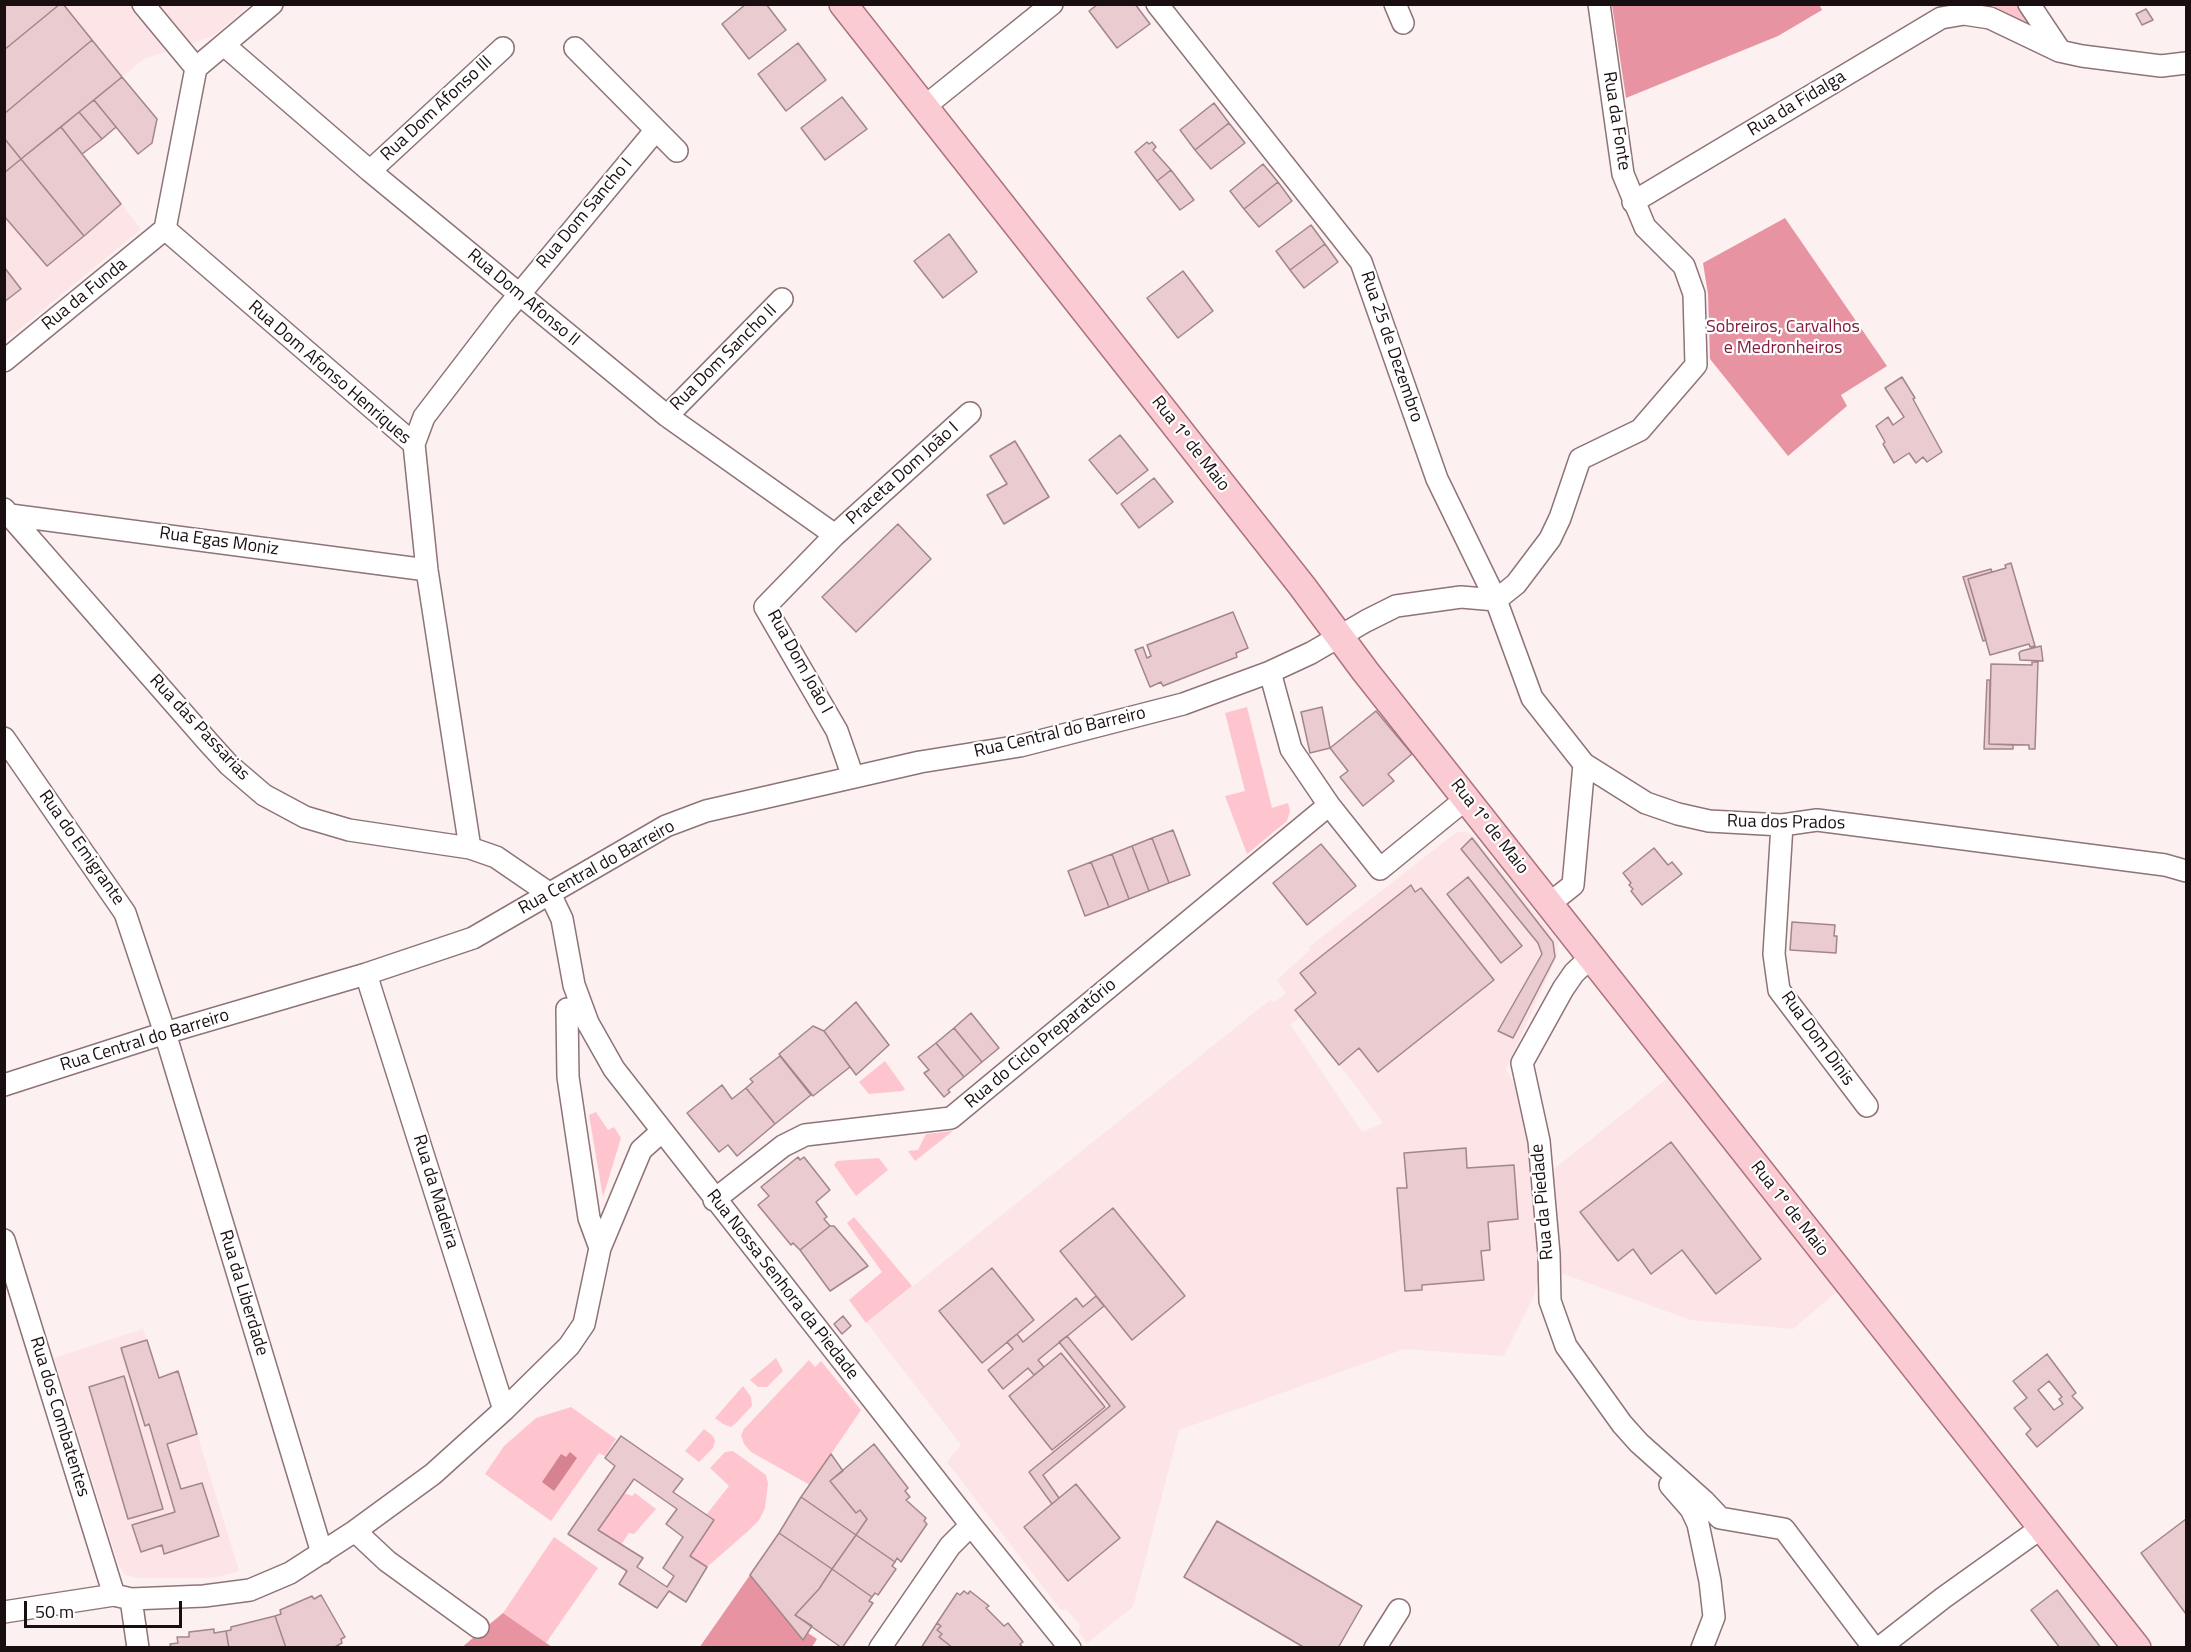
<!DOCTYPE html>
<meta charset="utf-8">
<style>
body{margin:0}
#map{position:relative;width:2191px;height:1652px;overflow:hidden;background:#fcf0f1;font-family:"Titillium Web",sans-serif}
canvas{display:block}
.frame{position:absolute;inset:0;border:6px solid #190f10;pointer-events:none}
.scale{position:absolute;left:24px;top:1601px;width:158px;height:27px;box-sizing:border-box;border:3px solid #190f10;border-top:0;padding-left:8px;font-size:18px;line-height:21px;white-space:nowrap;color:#190f10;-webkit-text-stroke:4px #fff;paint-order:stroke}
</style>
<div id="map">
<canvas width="2191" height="1652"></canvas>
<div class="frame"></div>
<div class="scale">50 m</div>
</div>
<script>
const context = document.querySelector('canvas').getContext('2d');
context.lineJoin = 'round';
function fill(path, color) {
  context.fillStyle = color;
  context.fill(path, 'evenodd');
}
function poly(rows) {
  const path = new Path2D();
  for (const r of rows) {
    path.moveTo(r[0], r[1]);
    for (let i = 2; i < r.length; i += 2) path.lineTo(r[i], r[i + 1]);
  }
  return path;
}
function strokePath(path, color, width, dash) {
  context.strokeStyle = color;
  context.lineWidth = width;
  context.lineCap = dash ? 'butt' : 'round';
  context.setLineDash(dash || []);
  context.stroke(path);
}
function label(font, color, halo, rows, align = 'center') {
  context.font = font + ' "Titillium Web",sans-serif';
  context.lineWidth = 4.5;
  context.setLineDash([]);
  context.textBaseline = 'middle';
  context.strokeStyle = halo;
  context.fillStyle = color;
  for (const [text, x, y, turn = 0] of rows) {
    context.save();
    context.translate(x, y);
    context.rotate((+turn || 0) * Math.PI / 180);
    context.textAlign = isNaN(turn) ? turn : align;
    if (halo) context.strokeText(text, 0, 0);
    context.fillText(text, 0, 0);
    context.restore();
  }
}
fill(poly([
 [5,5,250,5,213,36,144,59,61,127,141,229,5,341],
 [1457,832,1466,832,1473,836,1558,941,1557,956,1506,1069,1520,1095,1535,1152,1543,1264,1533,1298,1504,1356,1404,1349,1179,1430,1133,1607,1087,1643,1079,1632,1080,1625,1067,1610,1061,1610,947,1462,961,1445,867,1323,1270,1000,1275,1002,1286,993,1277,980,1310,950,1309,947],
 [1301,1017,1358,1089,1383,1123,1362,1132,1290,1024],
 [1669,1077,1839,1290,1793,1329,1691,1320,1555,1271,1549,1173],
 [143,1329,159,1378,178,1371,239,1571,218,1577,206,1578,140,1578,125,1575,119,1566,54,1358]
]), '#fce4e7');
fill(poly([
 [1992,5,2019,5,2028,21,2023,22],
 [1247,707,1272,808,1288,803,1290,811,1287,821,1247,854,1225,796,1245,791,1225,713],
 [885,1061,905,1089,902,1091,869,1094,859,1082],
 [596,1112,608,1130,614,1127,621,1138,603,1197,589,1115],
 [953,1131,915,1161,908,1151,918,1150,926,1134],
 [879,1158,888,1170,856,1196,834,1165,837,1161],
 [854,1217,912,1286,866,1323,849,1300,882,1272,847,1223],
 [776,1358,783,1371,767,1387,758,1387,750,1380],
 [809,1360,815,1367,821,1361,861,1410,810,1485,751,1452,744,1444,741,1435,744,1429],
 [743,1386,751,1397,752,1406,736,1423,731,1427,723,1424,715,1418],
 [571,1407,616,1439,605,1456,599,1453,551,1521,485,1474,504,1446,536,1418],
 [704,1429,713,1436,715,1441,713,1448,699,1462,685,1451],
 [733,1451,766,1475,768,1484,765,1508,759,1520,747,1532,707,1567,690,1556,714,1520,706,1515,729,1486,710,1468,725,1452],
 [624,1493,632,1496,635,1493,656,1509,634,1534,629,1533,621,1545,598,1530],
 [554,1537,598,1568,546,1643,503,1613]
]), '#ffc5ce');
fill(poly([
 [1819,4,1822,10,1778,36,1626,98,1612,5],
 [1785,218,1887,366,1841,395,1847,406,1788,456,1710,359,1708,294,1703,263],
 [750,1575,803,1640,808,1633,817,1639,812,1647,699,1648],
 [503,1613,552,1647,461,1648]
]), '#e893a2');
fill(poly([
 [570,1452,577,1458,554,1491,542,1482,561,1454,566,1457]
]), '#d58291');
const building = poly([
 [4,4,60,4,4,50,4,4],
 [60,4,63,4,92,40,4,114,4,50,60,4],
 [746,4,766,4,786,30,749,59,722,24,746,4],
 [1098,4,1135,4,1150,24,1117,48,1089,11,1098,4],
 [2146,9,2153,20,2142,25,2136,14,2146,9],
 [92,40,122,77,21,159,4,138,4,114,92,40],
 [798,43,826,80,786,111,758,74,798,43],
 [122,77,157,119,152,143,138,154,94,100,122,77],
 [842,97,867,129,825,160,801,128,842,97],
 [94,100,116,127,102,139,79,112,94,100],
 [1214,103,1229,123,1195,150,1180,130,1214,103],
 [79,112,102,139,82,154,61,127,79,112],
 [1229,123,1245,143,1211,169,1195,150,1229,123],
 [61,127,121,204,84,236,21,159,61,127],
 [4,138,21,159,4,173,4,138],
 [1147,142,1149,144,1152,142,1156,147,1153,150,1171,170,1157,181,1135,152,1147,142],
 [21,159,84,236,47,266,4,216,4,173,21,159],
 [1263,164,1278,182,1244,209,1230,191,1263,164],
 [1171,170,1194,200,1180,210,1157,181,1171,170],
 [1278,182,1292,201,1259,227,1244,209,1278,182],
 [1311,225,1325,244,1290,270,1276,251,1311,225],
 [949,234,977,272,943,298,914,261,949,234],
 [1325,244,1338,262,1304,288,1290,270,1325,244],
 [4,267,21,289,4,302,4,267],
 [1183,271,1213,311,1178,338,1147,298,1183,271],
 [1902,377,1915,398,1913,399,1942,452,1927,462,1923,457,1916,463,1909,453,1894,463,1883,444,1885,442,1876,426,1888,417,1893,425,1904,417,1885,388,1902,377],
 [1120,435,1148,470,1117,494,1089,460,1120,435],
 [1015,441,1049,497,1004,524,987,495,1007,484,990,456,1015,441],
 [1154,478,1173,502,1139,528,1121,504,1154,478],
 [898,524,931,559,856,632,822,597,898,524],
 [2011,563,2035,646,2030,647,2029,644,1990,655,1968,579,2006,568,2005,565,2011,563],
 [1991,569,1992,572,1968,579,1986,640,1983,641,1963,577,1991,569],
 [1233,612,1248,648,1236,653,1237,657,1163,686,1161,682,1150,687,1135,650,1143,647,1147,658,1151,656,1147,645,1233,612],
 [2041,646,2043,661,2020,660,2019,653,2021,651,2041,646],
 [2032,662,2038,662,2035,749,2029,749,2029,745,1989,744,1991,664,2032,665,2032,662],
 [1987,680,1990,680,1989,744,2013,745,2013,749,1984,749,1987,680],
 [1322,707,1330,748,1310,753,1301,712,1322,707],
 [1376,711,1412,754,1388,774,1394,781,1363,806,1340,777,1348,771,1330,748,1376,711],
 [1173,830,1190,875,1169,883,1152,838,1173,830],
 [1152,838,1169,883,1149,891,1132,846,1152,838],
 [1472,838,1553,942,1555,957,1513,1038,1498,1031,1542,954,1538,943,1461,849,1472,838],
 [1321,844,1356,886,1307,925,1273,883,1321,844],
 [1132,846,1149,891,1129,899,1112,854,1132,846],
 [1654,848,1668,865,1672,862,1682,874,1642,905,1631,891,1633,889,1629,885,1631,883,1623,873,1654,848],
 [1112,854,1129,899,1109,907,1091,862,1112,854],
 [1091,862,1109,907,1085,916,1068,871,1091,862],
 [1468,877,1522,946,1501,963,1447,894,1468,877],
 [1411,885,1415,892,1421,888,1494,980,1378,1072,1359,1048,1339,1065,1295,1010,1316,993,1300,973,1411,885],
 [1792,922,1835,925,1834,936,1837,936,1836,953,1790,950,1792,922],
 [856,1002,889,1045,856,1075,824,1031,856,1002],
 [971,1013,999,1048,982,1062,954,1028,971,1013],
 [813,1026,824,1031,850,1067,813,1096,779,1054,813,1026],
 [954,1028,982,1062,964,1077,936,1043,954,1028],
 [936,1043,964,1077,948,1090,950,1092,944,1097,924,1073,929,1070,918,1057,936,1043],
 [780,1056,811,1095,775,1124,746,1088,753,1082,750,1079,780,1056],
 [722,1085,732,1099,746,1088,775,1124,737,1156,728,1145,719,1152,687,1113,722,1085],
 [1671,1142,1761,1259,1716,1294,1682,1250,1651,1274,1633,1249,1618,1261,1580,1212,1671,1142],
 [1466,1148,1467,1168,1514,1165,1518,1219,1488,1222,1490,1250,1481,1251,1484,1280,1422,1285,1422,1290,1405,1291,1397,1188,1407,1188,1404,1153,1466,1148],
 [798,1157,800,1160,804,1157,830,1190,816,1202,827,1217,824,1219,830,1226,800,1250,793,1243,791,1245,758,1205,769,1196,761,1187,798,1157],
 [1113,1208,1185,1296,1132,1340,1060,1251,1113,1208],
 [830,1226,834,1226,868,1266,830,1291,800,1250,830,1226],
 [992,1268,1034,1320,982,1363,939,1311,992,1268],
 [1096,1296,1104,1306,1038,1360,1044,1367,1034,1375,1028,1368,1003,1389,988,1370,1013,1349,1007,1342,1017,1334,1023,1342,1076,1298,1083,1307,1096,1296],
 [843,1316,851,1326,842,1334,834,1324,843,1316],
 [1067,1336,1125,1407,1043,1475,1059,1498,1052,1504,1029,1472,1110,1406,1059,1342,1067,1336],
 [147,1340,159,1378,178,1371,197,1434,167,1444,181,1489,202,1483,219,1536,164,1554,162,1545,141,1552,132,1525,175,1512,149,1424,145,1426,121,1348,147,1340],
 [1061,1353,1105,1407,1052,1450,1009,1396,1061,1353],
 [2047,1354,2076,1393,2072,1396,2083,1408,2037,1447,2026,1434,2031,1429,2014,1408,2027,1398,2013,1381,2047,1354],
 [2049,1381,2062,1397,2059,1399,2063,1404,2054,1410,2038,1390,2049,1381],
 [124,1376,163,1509,128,1519,89,1387,124,1376],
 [621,1436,683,1479,673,1492,714,1520,690,1556,707,1567,686,1602,669,1591,657,1608,619,1584,627,1571,568,1534,615,1466,605,1458,621,1436],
 [634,1479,677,1509,666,1524,683,1537,663,1568,674,1576,667,1587,637,1567,643,1558,598,1530,634,1479],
 [874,1444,908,1488,905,1491,910,1497,906,1500,926,1518,924,1521,927,1524,901,1562,897,1558,895,1562,856,1535,867,1519,860,1510,856,1513,830,1481,874,1444],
 [831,1454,843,1471,830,1481,856,1513,860,1510,867,1519,856,1535,801,1497,831,1454],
 [1076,1484,1120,1538,1068,1581,1024,1527,1076,1484],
 [801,1497,856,1535,832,1569,779,1533,801,1497],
 [2186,1519,2186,1614,2141,1553,2186,1519],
 [1217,1521,1362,1606,1338,1648,1305,1648,1184,1577,1217,1521],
 [779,1533,832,1569,819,1589,795,1615,812,1626,803,1640,750,1575,779,1533],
 [856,1535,895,1562,892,1566,896,1569,878,1595,875,1593,872,1597,832,1569,856,1535],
 [832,1569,872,1597,869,1601,873,1603,842,1648,795,1615,819,1589,832,1569],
 [2057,1590,2101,1648,2060,1648,2031,1610,2057,1590],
 [964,1591,968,1594,970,1591,989,1606,986,1608,1004,1626,1008,1623,1023,1642,1020,1644,1022,1647,953,1648,939,1637,942,1634,937,1630,941,1626,937,1623,957,1593,960,1595,964,1591],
 [321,1595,345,1637,341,1639,342,1643,333,1648,286,1648,275,1616,281,1614,280,1610,312,1596,314,1599,321,1595],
 [275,1616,286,1648,229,1648,226,1631,231,1630,231,1627,275,1616],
 [937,1623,941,1626,937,1630,942,1634,939,1637,953,1648,921,1648,937,1623],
 [214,1629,214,1633,226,1631,229,1648,171,1648,170,1644,178,1643,177,1637,189,1637,189,1632,214,1629]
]);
fill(building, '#eacbcf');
strokePath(building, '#a2868a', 1.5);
const minor = poly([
 [143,4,196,68],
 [1157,4,1361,262,1437,479,1496,600,1532,698,1584,764,1646,803,1678,814,1709,821,1782,825,1817,820,2165,865,2186,871],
 [1395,4,1403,23],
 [2029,4,2059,49],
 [224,45,370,171,667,416,835,535],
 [575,48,677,151],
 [924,107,1052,4],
 [370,171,503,48],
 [1633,202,1941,18,1964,14,1990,18,2059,51,2082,56,2161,66,2186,63],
 [165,229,414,444,427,570,470,848],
 [165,229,196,68,272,4],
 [4,361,165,229],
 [667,416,782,299],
 [414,444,424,417,503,314,655,131],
 [4,509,209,743,229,765,264,795,305,817,349,830,470,848,496,857,550,894,562,919,574,985,588,1023,614,1069,971,1525,1070,1648],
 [10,515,427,570],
 [1496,600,1516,584,1550,539,1560,518,1580,459,1640,430,1696,365,1694,294,1684,266,1645,227,1623,174,1599,4],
 [1270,672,1291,749,1329,805,1380,869,1467,798],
 [4,738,125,913,165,1033,322,1553],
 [853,777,837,731,765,607,835,535,970,413],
 [1782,825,1774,954,1779,990,1867,1106],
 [1549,904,1573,885,1584,764],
 [1591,957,1574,973,1563,989,1522,1063,1539,1141,1549,1254,1550,1301,1566,1346,1622,1424,1639,1443,1704,1501,1720,1518,1784,1529,1874,1648],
 [366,974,504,1410],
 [567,1009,568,1077,589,1218,600,1248],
 [4,1085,165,1033,366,974,473,938,666,826,706,811,920,762,1020,746,1183,704,1270,672,1311,653,1366,621,1396,606,1461,597,1496,600],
 [714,1200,783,1146,805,1135,951,1118,1329,805],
 [4,1240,114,1595],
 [1670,1485,1691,1509,1698,1524,1710,1581,1714,1617,1702,1648],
 [355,1531,387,1561,478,1627],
 [131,1599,138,1648],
 [4,1612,114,1595,131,1599,204,1596,250,1590,290,1573,355,1531,433,1474,504,1410,569,1346,584,1324,600,1248,641,1150,661,1132],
 [880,1648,950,1546,971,1525],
 [1375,1648,1399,1610],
 [1879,1648,1943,1598,2041,1528]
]);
const major = poly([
 [843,4,1302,586,1365,671,2137,1648]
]);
strokePath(minor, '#8e7377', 24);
strokePath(major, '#ab737c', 30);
strokePath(minor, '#fff', 21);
strokePath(major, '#fbcbd3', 27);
label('18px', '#190f10', '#fff', [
 ["Rua da Fidalga",1797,104,-31],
 ["Rua Dom Afonso III",437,109,-43],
 ["Rua da Fonte",1616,121,81],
 ["Rua Dom Sancho I",585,214,-50],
 ["Rua da Funda",85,295,-39],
 ["Rua Dom Afonso II",523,298,40],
 ["Rua 25 de Dezembro",1391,347,71],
 ["Rua Dom Sancho II",724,358,-45],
 ["Rua Dom Afonso Henriques",329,373,41],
 ["Rua 1º de Maio",1190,444,52],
 ["Praceta Dom João I",903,474,-42],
 ["Rua Egas Moniz",219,542,8],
 ["Rua Dom João I",799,662,61],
 ["Rua das Passarias",199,728,47],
 ["Rua Central do Barreiro",1060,733,-13],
 ["Rua dos Prados",1786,823,1],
 ["Rua 1º de Maio",1489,827,52],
 ["Rua do Emigrante",81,848,55],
 ["Rua Central do Barreiro",597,868,-29],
 ["Rua Dom Dinis",1817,1039,54],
 ["Rua Central do Barreiro",145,1041,-17],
 ["Rua do Ciclo Preparatório",1041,1044,-40],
 ["Rua da Madeira",435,1192,73],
 ["Rua da Piedade",1543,1202,-95],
 ["Rua 1º de Maio",1789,1209,52],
 ["Rua Nossa Senhora da Piedade",782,1285,52],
 ["Rua da Liberdade",243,1293,73],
 ["Rua dos Combatentes",59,1417,73]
]);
label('18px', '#821f3c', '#fff', [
 ["Sobreiros, Carvalhos",1783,328],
 ["e Medronheiros",1783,349]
]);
</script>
